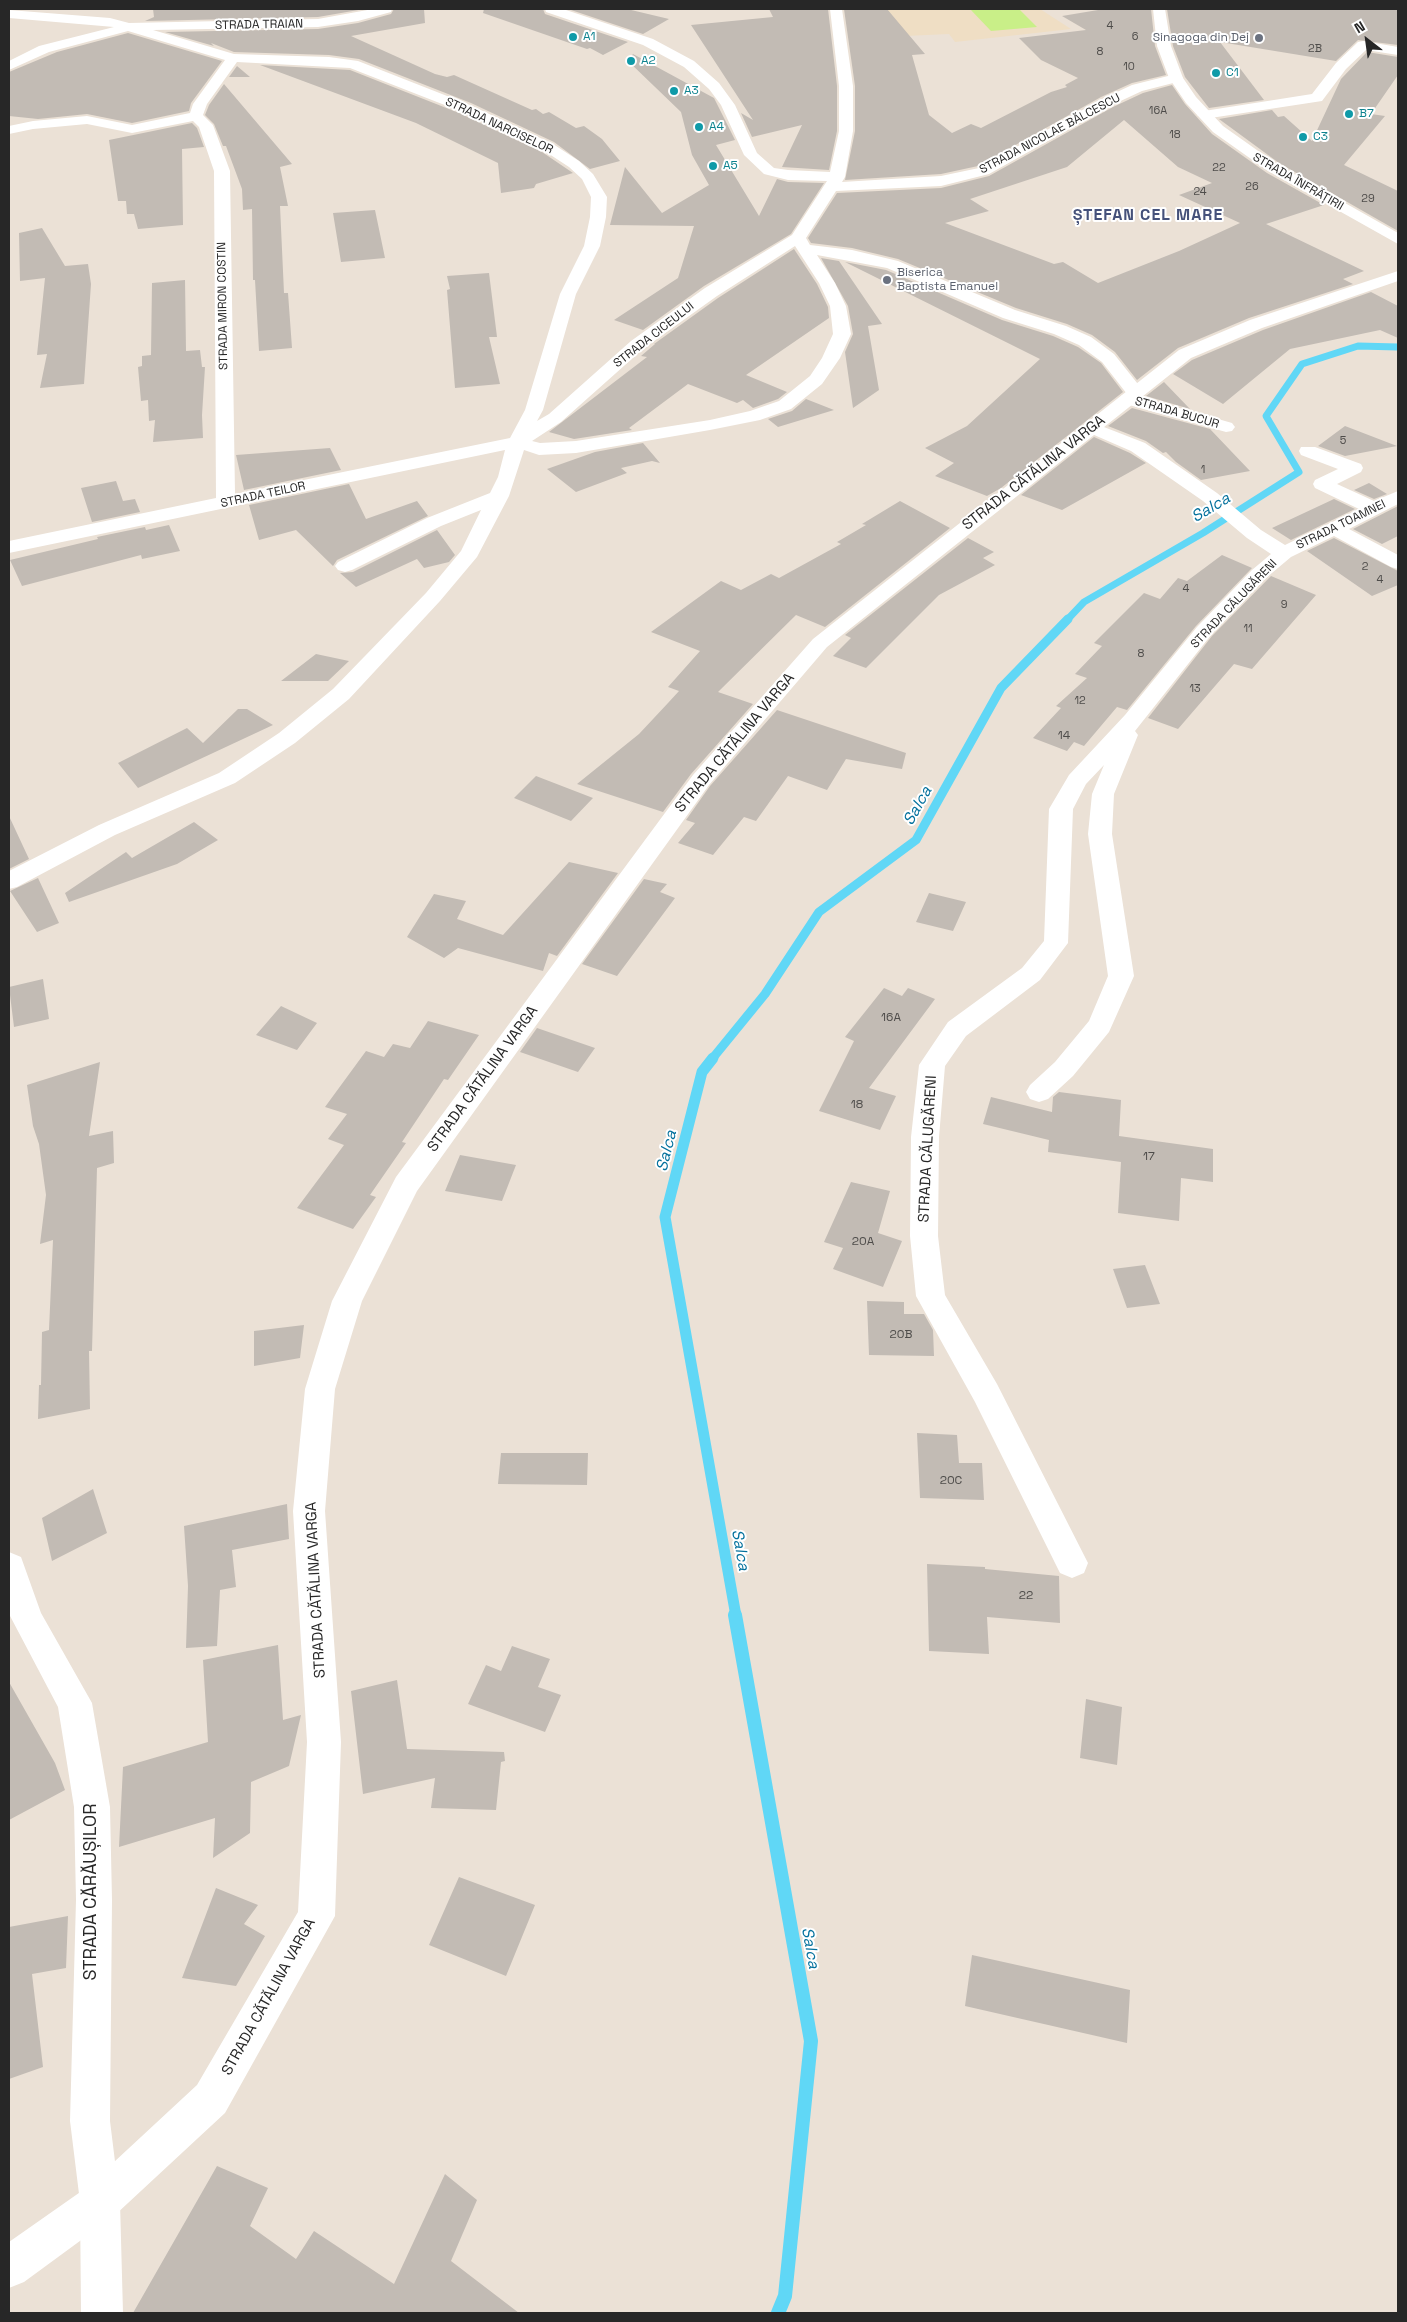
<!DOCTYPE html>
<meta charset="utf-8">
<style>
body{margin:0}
#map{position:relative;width:1407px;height:2322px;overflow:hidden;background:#ebe1d6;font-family:"Space Grotesk",sans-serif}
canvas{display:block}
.frame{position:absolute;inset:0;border:10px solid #272727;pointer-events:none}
.north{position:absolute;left:1342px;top:15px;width:50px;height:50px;-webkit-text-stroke:4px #fff;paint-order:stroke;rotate:330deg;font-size:14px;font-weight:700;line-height:20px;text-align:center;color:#272727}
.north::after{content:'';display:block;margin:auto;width:18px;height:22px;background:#272727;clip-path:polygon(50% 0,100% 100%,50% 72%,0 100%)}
</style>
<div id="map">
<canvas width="1407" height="2322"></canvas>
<div class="frame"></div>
<div class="north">N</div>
</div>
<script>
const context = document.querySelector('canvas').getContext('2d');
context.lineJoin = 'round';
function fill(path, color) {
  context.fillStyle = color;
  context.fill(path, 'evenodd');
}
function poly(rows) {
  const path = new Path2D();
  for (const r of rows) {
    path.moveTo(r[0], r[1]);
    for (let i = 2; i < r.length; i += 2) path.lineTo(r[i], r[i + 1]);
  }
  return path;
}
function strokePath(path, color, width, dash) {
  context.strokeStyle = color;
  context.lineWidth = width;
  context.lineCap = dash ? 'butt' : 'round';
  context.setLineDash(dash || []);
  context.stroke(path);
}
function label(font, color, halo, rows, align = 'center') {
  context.font = font + ' "Space Grotesk",sans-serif';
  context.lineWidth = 4;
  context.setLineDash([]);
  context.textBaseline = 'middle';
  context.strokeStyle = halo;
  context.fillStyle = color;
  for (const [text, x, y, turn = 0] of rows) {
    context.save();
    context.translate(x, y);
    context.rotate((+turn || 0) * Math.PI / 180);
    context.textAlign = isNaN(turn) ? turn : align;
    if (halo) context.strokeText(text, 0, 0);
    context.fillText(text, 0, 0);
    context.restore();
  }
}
fill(poly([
 [847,9,1040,9,1071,29,955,42,949,34,883,37,848,23]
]), '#efdec4');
fill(poly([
 [970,9,1019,9,1037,27,991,31]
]), '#c9ef88');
strokePath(poly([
 [1067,620,1084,602,1203,533,1299,472,1266,416,1302,364,1358,346,1398,347]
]), '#60d7f6', 7);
strokePath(poly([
 [712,1059,765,994,819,912,916,840,1001,688,1068,619]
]), '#60d7f6', 9);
strokePath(poly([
 [713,1058,702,1072,665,1217,736,1616]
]), '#60d7f6', 11);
strokePath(poly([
 [735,1615,811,2041,785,2296,778,2313]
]), '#60d7f6', 14);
fill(poly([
 [153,9,364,9,318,17,145,21,154,17],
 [394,9,424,9,425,23,351,36,435,74,447,77,454,75,532,110,536,109,543,114,549,112,576,128,584,126,602,139,620,161,590,169,554,142,471,103,359,59,329,55,234,52,211,43,214,46,165,32,318,29,358,23,391,14],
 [484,9,543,9,545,14,628,42,603,55,590,48,587,49,483,13],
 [568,9,627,9,669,19,643,34],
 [769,9,828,9,837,86,837,131,829,170,782,167,802,125,752,137,741,113,753,120,691,25,773,17],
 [844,9,887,9,925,54,912,55,929,115,952,133,971,124,981,128,1051,92,1067,87,1065,85,1078,78,1041,60,1019,38,1086,30,1062,16,1104,9,1151,9,1155,46,1166,75,1132,83,1101,97,978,166,941,174,845,180,855,131,855,86],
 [1167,9,1398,9,1398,45,1358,40,1336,61,1220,42,1264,100,1209,108,1185,77,1173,46],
 [128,33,222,61,191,103,189,111,132,123,87,114,38,119,9,116,9,72,57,52],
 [1367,52,1398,57,1398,75,1371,114,1385,116,1344,165,1398,191,1398,231,1279,163,1219,119,1272,110,1278,117,1284,116,1312,141,1341,79],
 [633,54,714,98,735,140,716,145,759,216,777,179,788,182,824,183,791,234,704,286,643,330,614,320,678,278,694,226,610,225,625,167,662,213,709,185,692,155,681,112,628,61],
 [260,65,350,70,459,113,542,152,573,173,536,184,534,188,501,193,498,163,416,123],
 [237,66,250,77,229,77],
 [224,84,292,164,280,167,288,206,280,206,284,293,288,293,292,348,259,351,255,280,253,280,252,209,243,210,242,189,226,146,223,146,214,124,205,115,209,105],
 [1172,85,1185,104,1212,134,1267,173,1324,205,1266,224,1364,271,1343,279,1353,284,1249,318,1178,348,1137,380,1115,352,1092,335,1067,324,1016,308,898,259,852,248,811,243,808,238,837,193,941,188,989,176,1113,107,1143,93],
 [1124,120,1178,167,1212,183,1179,195,1240,223,1179,251,1098,283,1063,262,1054,264,945,223,989,211,970,199,1067,167],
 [192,123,197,128,204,147,182,149,183,225,138,229,134,214,127,214,126,201,118,201,109,140],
 [375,210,385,258,341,262,333,213],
 [42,228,65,266,88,264,91,284,84,384,40,388,47,354,37,355,45,278,20,281,19,233],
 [794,249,817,284,828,307,829,318,746,375,787,392,778,399,753,408,743,400,737,403,688,384,629,428,632,430,574,439,549,432,647,357,641,356,655,344,654,344,718,298],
 [821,258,839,261,882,324,868,326,879,390,853,408,845,352,853,334,848,306],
 [845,262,886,270,1002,320,1053,336,1078,347,1101,363,1123,392,1001,488,987,496,935,476,954,463,925,448,967,426,1040,359],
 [489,273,497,337,489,337,500,384,455,388,447,290,450,289,447,276],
 [185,280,186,351,200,350,202,367,205,367,202,415,203,438,153,442,155,420,149,421,148,400,141,401,138,367,142,366,142,356,151,355,152,283],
 [1371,292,1398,306,1398,338,1380,330,1290,349,1223,404,1173,374,1192,360,1263,330],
 [1164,382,1190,409,1146,396],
 [806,399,834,410,778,427,768,419,792,411],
 [1132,408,1210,429,1250,471,1201,480,1176,462,1166,452,1163,453,1146,441,1108,426],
 [1345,426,1397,446,1345,456,1318,446],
 [1094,437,1130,453,1146,463,1062,510,1021,495],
 [643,443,660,463,652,461,621,468,627,473,576,492,547,469,595,452],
 [330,448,341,470,244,490,236,455],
 [116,481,123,501,135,499,140,512,92,522,81,488],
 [1369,483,1387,494,1374,499,1354,490],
 [349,484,366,519,417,501,428,516,337,560,333,566,296,530,259,540,249,505],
 [1334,499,1355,509,1291,540,1272,528],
 [900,501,950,528,825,627,796,615,718,692,753,704,691,774,663,812,577,784,639,734,668,703,679,691,668,687,700,651,651,632,721,581,741,590,771,574,779,578,841,544,837,542,866,525,862,524],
 [1398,506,1398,536,1382,544,1353,529],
 [169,525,180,551,142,559,141,555,22,586,10,560,98,539,97,537,145,527,146,530],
 [437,530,455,555,449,562,424,568,417,559,356,587,340,573,353,572],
 [968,538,994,552,983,558,995,565,939,595,866,668,833,656,851,638,845,635],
 [1334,538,1398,571,1398,585,1372,596,1307,551],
 [1222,555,1252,568,1196,626,1127,710,1117,707,1084,746,1074,742,1067,751,1033,738,1061,708,1056,706,1087,678,1075,674,1102,646,1094,643,1144,593,1160,599,1178,578,1187,581],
 [1271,576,1316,595,1252,669,1234,664,1178,729,1148,718,1212,636],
 [316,654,349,661,328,681,281,681],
 [238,709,247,709,273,725,138,788,118,763,187,728,203,743],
 [777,710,906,753,902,769,846,759,827,790,788,776,756,821,744,817,713,855,678,843,695,823,686,820,710,786],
 [536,776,593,798,571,821,514,798],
 [9,816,29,859,9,869],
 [194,822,218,840,177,864,69,902,65,893,126,852,132,858],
 [569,862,618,873,557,956,549,953,543,971,458,948,444,958,407,937,434,894,466,901,457,919,503,935],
 [38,878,59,923,37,932,10,891],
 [644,879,667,884,660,892,675,898,617,976,582,964],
 [929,893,966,902,953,931,916,922],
 [43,979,49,1019,14,1027,9,987],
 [884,988,902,996,908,988,935,999,869,1088,896,1096,880,1130,819,1111,854,1041,845,1037],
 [281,1006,317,1023,297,1050,256,1035],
 [428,1021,479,1035,448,1080,444,1079,402,1142,406,1143,370,1195,376,1197,353,1229,297,1208,344,1145,328,1139,347,1114,325,1107,366,1051,384,1057,393,1044,410,1048],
 [537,1028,595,1048,578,1072,520,1052],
 [100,1062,89,1136,113,1131,114,1163,97,1168,92,1351,89,1351,90,1409,38,1419,39,1385,41,1385,42,1332,49,1330,53,1240,40,1244,46,1195,39,1144,33,1126,27,1085],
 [1059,1092,1121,1100,1119,1136,1213,1149,1213,1182,1181,1178,1179,1221,1118,1213,1121,1162,1048,1152,1049,1140,983,1124,991,1097,1052,1112,1053,1097],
 [460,1155,516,1165,502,1201,445,1191],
 [851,1182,890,1191,878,1233,902,1241,883,1287,833,1269,843,1248,824,1242],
 [1145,1265,1160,1304,1127,1308,1113,1269],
 [867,1301,904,1302,904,1314,924,1314,933,1330,934,1356,869,1355],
 [304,1325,300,1358,254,1366,254,1331],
 [917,1433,957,1435,959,1463,982,1463,984,1500,920,1498],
 [501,1453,588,1453,587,1485,498,1484],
 [93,1489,107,1533,52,1561,42,1518],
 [287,1504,289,1539,232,1550,236,1587,220,1590,217,1646,186,1648,188,1586,184,1526],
 [927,1564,985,1567,985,1569,1059,1576,1060,1623,987,1617,989,1654,929,1651],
 [278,1645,283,1720,301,1715,289,1766,251,1782,250,1833,213,1858,215,1818,119,1847,123,1767,208,1742,203,1660],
 [512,1646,550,1659,538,1687,561,1695,545,1732,468,1704,486,1665,501,1671],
 [397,1680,407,1749,504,1752,505,1761,501,1762,496,1810,431,1808,435,1778,363,1794,351,1691],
 [9,1682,55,1763,65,1790,9,1820],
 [1086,1699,1122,1707,1117,1765,1080,1758],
 [459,1877,535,1905,506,1976,429,1945],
 [216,1888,258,1905,244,1924,265,1936,236,1986,182,1978],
 [68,1916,66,1968,32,1974,43,2067,9,2079,9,1927],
 [972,1955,1130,1990,1127,2043,965,2006],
 [217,2166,268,2188,250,2226,296,2259,314,2231,394,2284,445,2174,477,2200,451,2261,519,2313,133,2313]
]), '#c2bbb4');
fill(poly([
 [373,9,392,9,391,12,358,21,318,27,153,30,234,54,329,57,358,61,470,105,553,144,579,161,593,174,607,197,606,217,600,246,576,294,543,410,537,421,549,414,631,341,705,288,792,235,827,181,788,180,764,174,744,155,721,105,709,89,684,67,643,45,546,12,545,9,563,9,653,39,694,61,719,83,735,105,757,153,774,168,788,170,830,172,839,131,839,86,830,9,842,9,853,86,853,131,845,177,842,182,941,176,979,168,1102,99,1132,85,1176,74,1181,75,1183,78,1181,81,1142,91,1112,105,989,174,941,186,836,191,806,238,810,245,852,250,898,261,1015,310,1066,326,1091,337,1114,354,1145,393,1141,397,1232,423,1235,427,1232,431,1226,432,1122,403,1119,399,1122,395,1127,394,1102,362,1079,345,1054,334,1003,318,887,268,817,255,835,283,846,306,851,334,840,358,822,384,791,409,760,420,710,430,576,453,539,455,524,450,509,496,477,557,440,601,349,699,295,743,235,783,115,835,17,887,9,889,9,871,99,825,219,773,279,733,333,689,426,593,461,551,481,510,441,526,352,570,345,572,338,570,335,566,338,562,427,518,490,493,498,477,505,450,9,553,9,541,216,498,214,171,199,127,193,121,132,133,87,124,33,129,9,134,9,126,33,121,87,116,132,125,190,113,193,104,225,60,128,31,49,52,9,70,9,61,39,46,114,27,9,18,9,10,110,18,129,23,318,19,373,9],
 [237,62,350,68,460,111,543,150,569,167,582,179,591,197,590,217,584,246,560,294,525,410,510,438,235,494,230,171,213,125,203,115,207,104,237,62],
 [795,246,819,283,830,306,833,334,822,358,810,376,779,401,750,411,710,420,576,441,540,443,532,441,561,422,643,349,717,296,795,246],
 [1363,41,1398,47,1398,55,1366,50,1346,69,1322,101,1204,119,1197,115,1204,111,1312,94,1336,63,1358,42,1363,41],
 [1091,422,1145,443,1217,493,1261,530,1285,545,1359,509,1315,488,1313,484,1315,480,1338,469,1301,455,1299,451,1301,447,1315,447,1361,464,1363,468,1361,472,1337,484,1374,501,1398,491,1398,504,1349,529,1398,555,1398,569,1391,567,1334,536,1291,557,1266,578,1211,635,1135,731,1138,735,1114,794,1112,834,1134,976,1109,1032,1073,1076,1048,1099,1039,1102,1030,1099,1026,1092,1030,1085,1055,1062,1089,1021,1108,976,1088,834,1092,794,1104,765,1086,784,1073,809,1068,943,1040,980,966,1036,945,1066,939,1137,938,1236,945,1295,997,1384,1088,1563,1084,1573,1072,1578,1060,1573,975,1402,916,1296,910,1236,911,1137,919,1065,948,1022,1022,968,1044,941,1049,809,1069,775,1125,715,1197,627,1252,570,1271,554,1247,538,1203,501,1131,451,1085,431,1082,427,1085,423,1091,422],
 [9,1552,21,1557,41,1613,92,1703,110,1807,112,1900,110,2121,120,2202,123,2313,81,2313,80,2202,70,2121,76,1900,74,1807,58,1707,9,1614,9,1552]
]), '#fff');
fill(poly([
 [1153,9,1165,9,1171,46,1183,78,1196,97,1223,126,1278,165,1398,233,1398,244,1268,171,1213,132,1186,103,1169,78,1157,46,1153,9],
 [1398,271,1398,281,1262,328,1191,358,827,647,709,785,417,1191,362,1301,335,1389,325,1511,341,1742,335,1916,225,2113,114,2216,24,2282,9,2288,9,2242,86,2188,197,2085,298,1912,307,1742,293,1511,305,1389,332,1301,396,1177,693,775,813,639,1179,350,1250,320,1398,271]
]), '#fff');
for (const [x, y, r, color] of [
 [573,37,5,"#0f9aa8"],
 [1259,38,5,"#6b7280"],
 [631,61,5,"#0f9aa8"],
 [1216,73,5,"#0f9aa8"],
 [674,91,5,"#0f9aa8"],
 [1349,114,5,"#0f9aa8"],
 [699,127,5,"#0f9aa8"],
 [1303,137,5,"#0f9aa8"],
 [713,166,5,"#0f9aa8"],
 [887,280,5,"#6b7280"]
]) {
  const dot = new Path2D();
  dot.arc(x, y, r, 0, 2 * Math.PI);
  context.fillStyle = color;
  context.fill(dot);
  strokePath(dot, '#fff', 2);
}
label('11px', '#4e4c4a', null, [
 ["4",1110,26],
 ["6",1135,37],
 ["2B",1315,49],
 ["8",1100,52],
 ["10",1129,67],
 ["16A",1158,111],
 ["18",1175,135],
 ["22",1219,168],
 ["26",1252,187],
 ["24",1200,192],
 ["29",1368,199],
 ["5",1343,441],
 ["1",1203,470],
 ["2",1365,567],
 ["4",1380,580],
 ["4",1186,589],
 ["9",1284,605],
 ["11",1248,629],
 ["8",1141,654],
 ["13",1195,689],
 ["12",1080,701]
]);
label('12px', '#272727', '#fff', [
 ["STRADA TRAIAN",259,25,-1],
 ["STRADA NARCISELOR",499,126,25],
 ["STRADA NICOLAE BĂLCESCU",1050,134,-28],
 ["STRADA ÎNFRĂȚIRII",1298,182,30],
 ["STRADA MIRON COSTIN",223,306,-91],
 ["STRADA CICEULUI",654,335,-38],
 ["STRADA BUCUR",1177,413,16],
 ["STRADA TEILOR",263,495,-12],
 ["STRADA TOAMNEI",1341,525,-26],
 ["STRADA CĂLUGĂRENI",1234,604,-46]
]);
label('12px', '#0d838f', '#fff', [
 ["A1",583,37],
 ["A2",641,61],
 ["C1",1226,73],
 ["A3",684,91],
 ["B7",1359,114],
 ["A4",709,127],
 ["C3",1313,137],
 ["A5",723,166]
], 'left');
label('12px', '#5b616d', '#fff', [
 ["Sinagoga din Dej",1249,38],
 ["Biserica",897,273,"left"],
 ["Baptista Emanuel",897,287,"left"]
], 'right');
label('12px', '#4e4c4a', null, [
 ["14",1064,736],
 ["16A",891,1018],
 ["18",857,1105],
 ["17",1149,1157],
 ["20A",863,1242],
 ["20B",901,1335],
 ["20C",951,1481],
 ["22",1026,1596]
]);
label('15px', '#272727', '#fff', [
 ["STRADA CĂTĂLINA VARGA",1034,473,-38],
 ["STRADA CĂTĂLINA VARGA",735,743,-50],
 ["STRADA CĂTĂLINA VARGA",483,1079,-54],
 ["STRADA CĂLUGĂRENI",928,1149,-87],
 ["STRADA CĂTĂLINA VARGA",316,1590,-93],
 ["STRADA CĂTĂLINA VARGA",269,1997,-61]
]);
context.letterSpacing = '1px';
label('bold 16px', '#45517a', '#fff', [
 ["ȘTEFAN CEL MARE",1148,216]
]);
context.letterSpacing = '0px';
label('italic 16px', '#04719d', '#fff', [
 ["Salca",1211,508,-31],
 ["Salca",918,806,-61],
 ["Salca",667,1151,-76],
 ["Salca",740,1550,80],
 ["Salca",810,1948,80]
]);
label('18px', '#272727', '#fff', [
 ["STRADA CĂRĂUȘILOR",91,1892,-90]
]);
</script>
